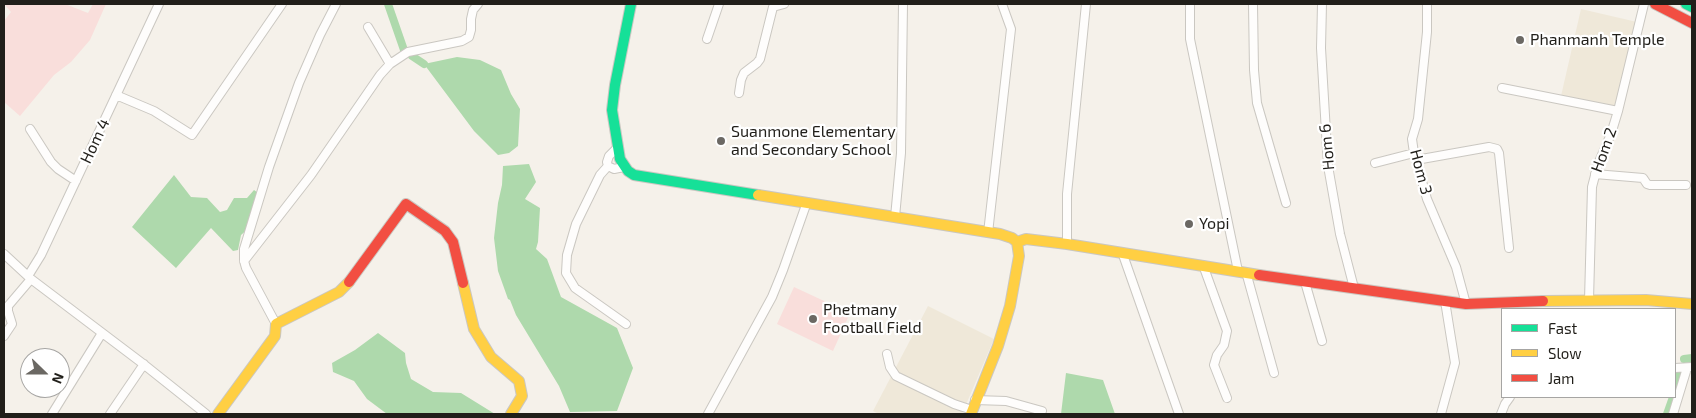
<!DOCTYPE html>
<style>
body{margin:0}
#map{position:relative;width:1696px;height:418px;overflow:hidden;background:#f5f1ea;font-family:"Exo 2",sans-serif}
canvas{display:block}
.frame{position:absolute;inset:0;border:5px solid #211f1a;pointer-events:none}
.legend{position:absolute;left:1501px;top:308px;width:175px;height:90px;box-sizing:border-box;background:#fff;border:1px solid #a6a5a3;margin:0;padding:6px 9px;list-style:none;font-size:15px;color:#211f1a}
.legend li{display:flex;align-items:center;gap:10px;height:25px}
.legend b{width:25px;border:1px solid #a6a5a3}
.north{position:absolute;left:20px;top:348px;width:50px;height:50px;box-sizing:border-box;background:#fff;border:1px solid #a6a5a3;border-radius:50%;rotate:112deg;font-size:14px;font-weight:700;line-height:20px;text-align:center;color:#211f1a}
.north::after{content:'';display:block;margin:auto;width:18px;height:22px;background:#6b6863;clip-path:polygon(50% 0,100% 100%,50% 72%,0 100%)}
</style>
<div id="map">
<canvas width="1696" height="418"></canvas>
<div class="frame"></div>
<ul class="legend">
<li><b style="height:6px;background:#16e098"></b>Fast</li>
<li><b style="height:6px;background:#ffcf43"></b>Slow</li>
<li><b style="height:6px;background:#f24e42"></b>Jam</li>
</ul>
<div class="north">N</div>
</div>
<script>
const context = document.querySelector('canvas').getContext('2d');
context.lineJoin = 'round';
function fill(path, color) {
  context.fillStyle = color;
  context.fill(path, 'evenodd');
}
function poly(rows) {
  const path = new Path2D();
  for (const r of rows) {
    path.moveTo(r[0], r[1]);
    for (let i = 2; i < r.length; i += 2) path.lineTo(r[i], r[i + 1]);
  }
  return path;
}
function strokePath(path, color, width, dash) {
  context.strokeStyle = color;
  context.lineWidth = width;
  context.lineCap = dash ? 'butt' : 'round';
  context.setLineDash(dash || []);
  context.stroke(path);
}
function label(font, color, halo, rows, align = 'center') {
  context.font = font + ' "Exo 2",sans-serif';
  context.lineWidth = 4.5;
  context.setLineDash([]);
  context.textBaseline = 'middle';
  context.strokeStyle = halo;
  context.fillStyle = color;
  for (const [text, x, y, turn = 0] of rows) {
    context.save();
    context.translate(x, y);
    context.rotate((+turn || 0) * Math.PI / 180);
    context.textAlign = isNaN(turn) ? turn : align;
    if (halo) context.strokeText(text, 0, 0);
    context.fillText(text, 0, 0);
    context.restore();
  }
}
fill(poly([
 [1581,9,1637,22,1617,108,1561,96],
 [928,306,994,339,962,414,879,414,873,411]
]), '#efe8d9');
fill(poly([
 [4,4,65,4,88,13,93,4,106,4,90,40,71,62,54,75,20,116,4,102,4,21,11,12],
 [794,287,850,313,833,351,777,324]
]), '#f9dedb');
fill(poly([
 [457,57,480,60,501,70,511,94,520,109,518,146,509,153,498,155,474,131,424,64],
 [529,164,536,182,525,199,540,208,538,242,536,249,547,259,561,297,617,328,633,368,617,411,570,412,559,386,516,315,510,300,508,299,498,271,494,238,498,203,502,185,503,166],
 [174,175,191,197,207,198,220,212,227,210,234,198,247,198,254,190,261,195,249,228,241,235,238,250,233,251,211,228,176,268,132,227],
 [378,333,405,353,406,363,411,379,433,392,461,393,495,414,387,414,367,399,354,381,333,372,332,363,355,350],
 [1066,373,1103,380,1115,414,1061,414]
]), '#aed9ac');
strokePath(poly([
 [388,4,404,50],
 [412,56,424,64],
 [1684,359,1692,358],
 [1675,390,1680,374],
 [1667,414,1673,397]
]), '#aed9ac', 8);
const street = poly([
 [1190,4,1190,39,1238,271],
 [1253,4,1254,70,1257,103,1286,203],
 [1322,4,1321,48,1328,166,1340,234,1354,288],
 [1427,4,1427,32,1418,119,1412,139,1414,153,1427,199,1456,267,1466,304],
 [368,27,390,64],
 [707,39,719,4],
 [1502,88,1618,111],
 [739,93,741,80,744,73,757,63,760,59,773,7,784,4],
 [116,95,154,111,192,135,282,4],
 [30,129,51,162,58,169,76,181],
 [617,148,609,156,607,162,608,166,614,169,624,167],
 [1416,160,1489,147,1497,149,1499,153,1509,248],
 [1375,163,1414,153],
 [608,166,600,175,576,224,567,255,566,273,575,288,626,324],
 [1595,174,1643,178,1647,184,1650,185,1686,185],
 [895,217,901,153,903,4],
 [988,233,1011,29,1002,4],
 [1067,244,1067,194,1086,4],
 [1122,252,1179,414],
 [4,254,31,279,142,363,206,414],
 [244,261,311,175,380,75,390,64,408,52,462,41,469,37,471,30,471,19,473,10,478,4],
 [1203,265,1227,331,1224,345,1217,355,1214,365,1227,398],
 [1246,272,1274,373],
 [28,276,41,255,159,4],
 [1305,282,1322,341],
 [1589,300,1592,187,1598,164,1611,134,1618,111,1644,4],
 [276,324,246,268,244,261,244,249,269,167,299,83,320,35,336,4],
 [4,336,12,324,8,311,8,306,31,279],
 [887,354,890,367,896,376,954,404,972,410],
 [1675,368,1692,367],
 [975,400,1006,401,1042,411],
 [52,414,102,333],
 [110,414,144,364],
 [708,414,772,297,783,270,807,202],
 [1441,414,1455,363,1445,301],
 [1501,414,1505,404,1510,397],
 [1673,414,1687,368]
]);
const fast = poly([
 [631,4,615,85,612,110,620,159,628,171,634,175,758,195],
 [1686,4,1692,7]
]);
const slow = poly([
 [758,195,1000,234,1012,238,1017,242,1019,256,1010,306,998,346,971,414],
 [1017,242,1026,239,1067,244,1259,275],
 [463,283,474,329,491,357,519,381,522,396,511,414],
 [1543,301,1646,300,1692,304],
 [218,414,275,336,276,324,339,292,349,282]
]);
const jam = poly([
 [1655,4,1692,23],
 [1259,275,1466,304,1543,301],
 [349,282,406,204,445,231,453,242,463,283]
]);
strokePath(street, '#cac7c1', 10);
strokePath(fast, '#cac7c1', 12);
strokePath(slow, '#cac7c1', 12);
strokePath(jam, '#cac7c1', 12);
strokePath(street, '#fefdfc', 8);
strokePath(fast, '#16e098', 10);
strokePath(slow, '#ffcf43', 10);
strokePath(jam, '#f24e42', 10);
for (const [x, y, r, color] of [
 [1520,40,5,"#6b6863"],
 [721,141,5,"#6b6863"],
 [1189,224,5,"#6b6863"],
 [813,319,5,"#6b6863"]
]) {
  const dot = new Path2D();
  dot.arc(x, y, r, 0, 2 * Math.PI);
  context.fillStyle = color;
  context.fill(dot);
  strokePath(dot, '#fff', 2);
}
label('16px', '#211f1a', '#fff', [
 ["Phanmanh Temple",1530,40],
 ["Suanmone Elementary",731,132],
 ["and Secondary School",731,150],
 ["Yopi",1199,224],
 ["Phetmany",823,310],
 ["Football Field",823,328]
], 'left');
label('16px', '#211f1a', '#fff', [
 ["Hom 4",95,141,-65],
 ["Hom 6",1327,147,-95],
 ["Hom 2",1604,150,-70],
 ["Hom 3",1421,172,75]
]);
</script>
